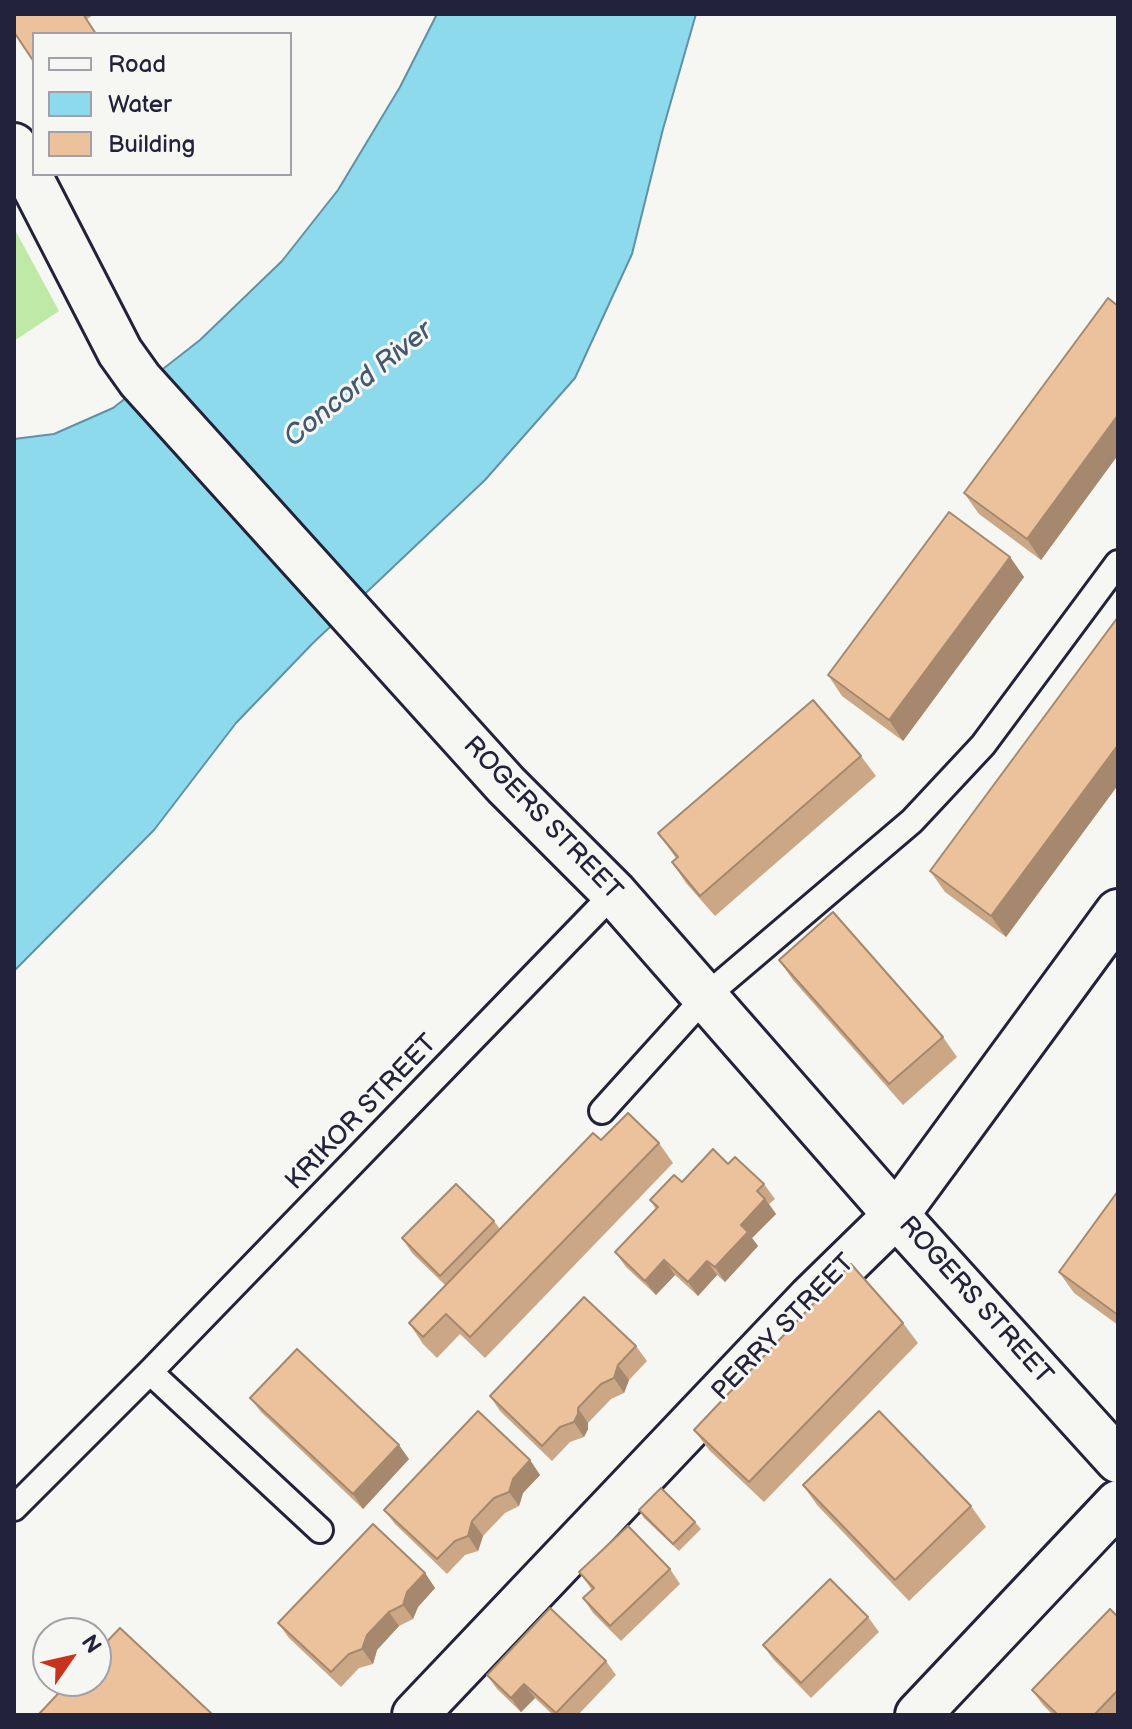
<!DOCTYPE html>
<style>
body{margin:0}
#map{position:relative;width:1132px;height:1729px;overflow:hidden;background:#f6f6f2;font-family:"Balsamiq Sans",sans-serif}
canvas{display:block}
.frame{position:absolute;inset:0;border:16px solid #22223b;pointer-events:none}
.legend{position:absolute;left:32px;top:32px;width:260px;height:144px;box-sizing:border-box;background:#f6f6f2;border:2px solid #a1a1a9;margin:0;padding:10px 14px;list-style:none;font-size:24px;color:#22223b}
.legend li{display:flex;align-items:center;gap:16px;height:40px}
.legend b{width:40px;border:2px solid #a1a1a9}
.north{position:absolute;left:32px;top:1617px;width:80px;height:80px;box-sizing:border-box;background:#f6f6f2;border:2px solid #a1a1a9;border-radius:50%;rotate:56deg;font-size:22px;font-weight:700;line-height:32px;text-align:center;color:#22223b}
.north::after{content:'';display:block;margin:auto;width:28px;height:36px;background:#c8321e;clip-path:polygon(50% 0,100% 100%,50% 72%,0 100%)}
</style>
<div id="map">
<canvas width="1132" height="1729"></canvas>
<div class="frame"></div>
<ul class="legend">
<li><b style="height:10px;background:#f6f6f2"></b>Road</li>
<li><b style="height:22px;background:#8ddaec"></b>Water</li>
<li><b style="height:22px;background:#ecc29c"></b>Building</li>
</ul>
<div class="north">N</div>
</div>
<script>
const context = document.querySelector('canvas').getContext('2d');
context.lineJoin = 'round';
function fill(path, color) {
  context.fillStyle = color;
  context.fill(path, 'evenodd');
}
function poly(rows) {
  const path = new Path2D();
  for (const r of rows) {
    path.moveTo(r[0], r[1]);
    for (let i = 2; i < r.length; i += 2) path.lineTo(r[i], r[i + 1]);
  }
  return path;
}
function strokePath(path, color, width, dash) {
  context.strokeStyle = color;
  context.lineWidth = width;
  context.lineCap = dash ? 'butt' : 'round';
  context.setLineDash(dash || []);
  context.stroke(path);
}
function label(font, color, halo, rows, align = 'center') {
  context.font = font + ' "Balsamiq Sans",sans-serif';
  context.lineWidth = 6;
  context.setLineDash([]);
  context.textBaseline = 'middle';
  context.strokeStyle = halo;
  context.fillStyle = color;
  for (const [text, x, y, turn = 0] of rows) {
    context.save();
    context.translate(x, y);
    context.rotate((+turn || 0) * Math.PI / 180);
    context.textAlign = isNaN(turn) ? turn : align;
    if (halo) context.strokeText(text, 0, 0);
    context.fillText(text, 0, 0);
    context.restore();
  }
}
fill(poly([
 [14,228,59,311,14,341]
]), '#bee9a6');
const water = poly([
 [437,14,696,14,663,129,632,254,575,378,485,480,313,643,236,723,154,830,14,971,14,439,54,434,113,408,200,340,282,261,338,190,400,87,437,14]
]);
fill(water, '#8ddaec');
strokePath(water, '#6290a5', 2);
const service = poly([
 [602,1111,705,997,912,821,983,745,1118,563],
 [150,1372,320,1530],
 [14,1508,150,1372,614,893]
]);
const minor = poly([
 [415,1715,811,1298,896,1215,1118,912],
 [918,1715,1118,1503]
]);
const tertiary = poly([
 [14,146,120,352,140,380,506,785,614,893,896,1215,1118,1460]
]);
strokePath(service, '#22223b', 30);
strokePath(minor, '#22223b', 50);
strokePath(tertiary, '#22223b', 50);
strokePath(service, '#f6f6f2', 24);
strokePath(minor, '#f6f6f2', 44);
strokePath(tertiary, '#f6f6f2', 44);
fill(poly([
 [14,14,92,14,93,15,87,19],
 [1118,306,1118,455,1041,560,979,514,964,493],
 [1010,557,1024,577,903,741,842,696,828,675],
 [1118,617,1118,785,1006,937,945,892,930,871],
 [861,756,876,776,715,916,686,883,672,862,676,858,658,833],
 [779,960,943,1037,957,1057,903,1105,793,980],
 [601,1140,659,1143,673,1163,485,1358,460,1334,437,1358,423,1344,409,1323,445,1285,412,1253,402,1238,494,1221,500,1229],
 [728,1164,764,1184,775,1199,769,1204,776,1214,752,1238,758,1246,725,1282,717,1275,698,1296,675,1275,656,1295,626,1267,615,1252,656,1209,650,1200,682,1182],
 [1118,1191,1118,1325,1074,1293,1059,1272],
 [903,1323,918,1343,764,1502,709,1450,694,1430],
 [636,1346,647,1361,629,1380,624,1393,611,1399,588,1423,588,1429,584,1437,570,1442,552,1461,500,1411,490,1396],
 [250,1398,409,1459,363,1509,261,1412],
 [530,1460,540,1475,523,1493,519,1506,505,1513,483,1536,478,1551,465,1555,447,1574,395,1524,384,1510],
 [803,1485,971,1506,986,1527,909,1601,817,1505],
 [639,1510,695,1522,701,1529,679,1551,644,1518],
 [670,1569,680,1584,621,1641,593,1613,583,1598,592,1590,579,1572],
 [425,1573,435,1588,418,1607,413,1619,399,1626,377,1650,373,1664,359,1668,341,1687,289,1638,278,1623],
 [868,1617,879,1632,811,1698,773,1659,763,1645],
 [1118,1617,1118,1715,1053,1715,1043,1705,1032,1690],
 [606,1661,616,1675,578,1715,553,1715,535,1698,521,1712,497,1689,487,1675]
]), '#cba786');
fill(poly([
 [1118,415,1118,455,1041,560,1027,539],
 [1010,557,1024,577,903,741,889,720],
 [1118,745,1118,785,1006,937,991,916],
 [765,1199,776,1214,752,1238,758,1246,725,1282,715,1267,741,1225],
 [664,1260,675,1275,656,1295,645,1281],
 [707,1261,717,1275,698,1296,688,1282],
 [618,1365,629,1380,624,1393,614,1378],
 [578,1408,588,1423,588,1429,584,1437,574,1422],
 [399,1445,409,1459,363,1509,353,1494],
 [530,1460,540,1475,523,1493,519,1506,509,1492,513,1479],
 [472,1521,483,1536,478,1551,468,1536],
 [425,1573,435,1588,418,1607,413,1619,403,1605,407,1592],
 [389,1612,399,1626,377,1650,373,1664,362,1649,367,1635],
 [524,1684,535,1698,521,1712,511,1698]
]), '#a5886d');
const building = poly([
 [14,14,83,14,96,34,34,34,34,62,14,32,14,14],
 [1108,298,1118,306,1118,415,1027,539,964,493,1108,298],
 [949,512,1010,557,889,720,828,675,949,512],
 [1118,617,1118,745,991,916,930,871,1118,617],
 [813,700,861,756,700,896,672,862,678,857,658,833,813,700],
 [833,912,943,1037,889,1084,779,960,833,912],
 [628,1113,659,1143,470,1337,446,1314,423,1337,409,1323,593,1133,601,1140,628,1113],
 [713,1149,728,1164,735,1157,764,1184,757,1191,765,1199,741,1225,748,1232,715,1267,707,1261,688,1282,664,1260,645,1281,615,1252,658,1207,650,1200,674,1175,682,1182,713,1149],
 [456,1184,494,1221,440,1276,402,1238,456,1184],
 [1118,1191,1118,1315,1059,1272,1118,1191],
 [851,1264,903,1323,749,1482,694,1430,851,1264],
 [584,1297,636,1346,618,1365,614,1378,601,1384,578,1408,578,1414,574,1422,560,1427,542,1446,490,1396,584,1297],
 [297,1349,399,1445,353,1494,250,1398,297,1349],
 [478,1411,530,1460,513,1479,509,1492,494,1498,472,1521,468,1536,455,1541,437,1559,384,1510,478,1411],
 [879,1411,971,1506,895,1580,803,1485,879,1411],
 [661,1488,695,1522,673,1544,639,1510,661,1488],
 [373,1524,425,1573,407,1592,403,1605,389,1612,367,1635,362,1649,349,1654,331,1672,278,1623,373,1524],
 [628,1526,670,1569,610,1626,583,1598,594,1588,579,1572,628,1526],
 [830,1579,868,1617,801,1683,763,1645,830,1579],
 [550,1608,606,1661,556,1713,524,1684,511,1698,487,1675,550,1608],
 [1110,1609,1118,1617,1118,1690,1094,1715,1058,1715,1032,1690,1110,1609],
 [120,1628,213,1715,38,1715,70,1681,96,1681,96,1653,120,1628]
]);
fill(building, '#ecc29c');
strokePath(building, '#a5886d', 2);
label('26px', '#22223b', '#f6f6f2', [
 ["ROGERS STREET",542,819,46],
 ["KRIKOR STREET",362,1113,-46],
 ["ROGERS STREET",975,1301,48],
 ["PERRY STREET",784,1328,-46]
]);
label('italic 28px', '#425970', '#f6f6f2', [
 ["Concord River",359,385,-39]
]);
</script>
